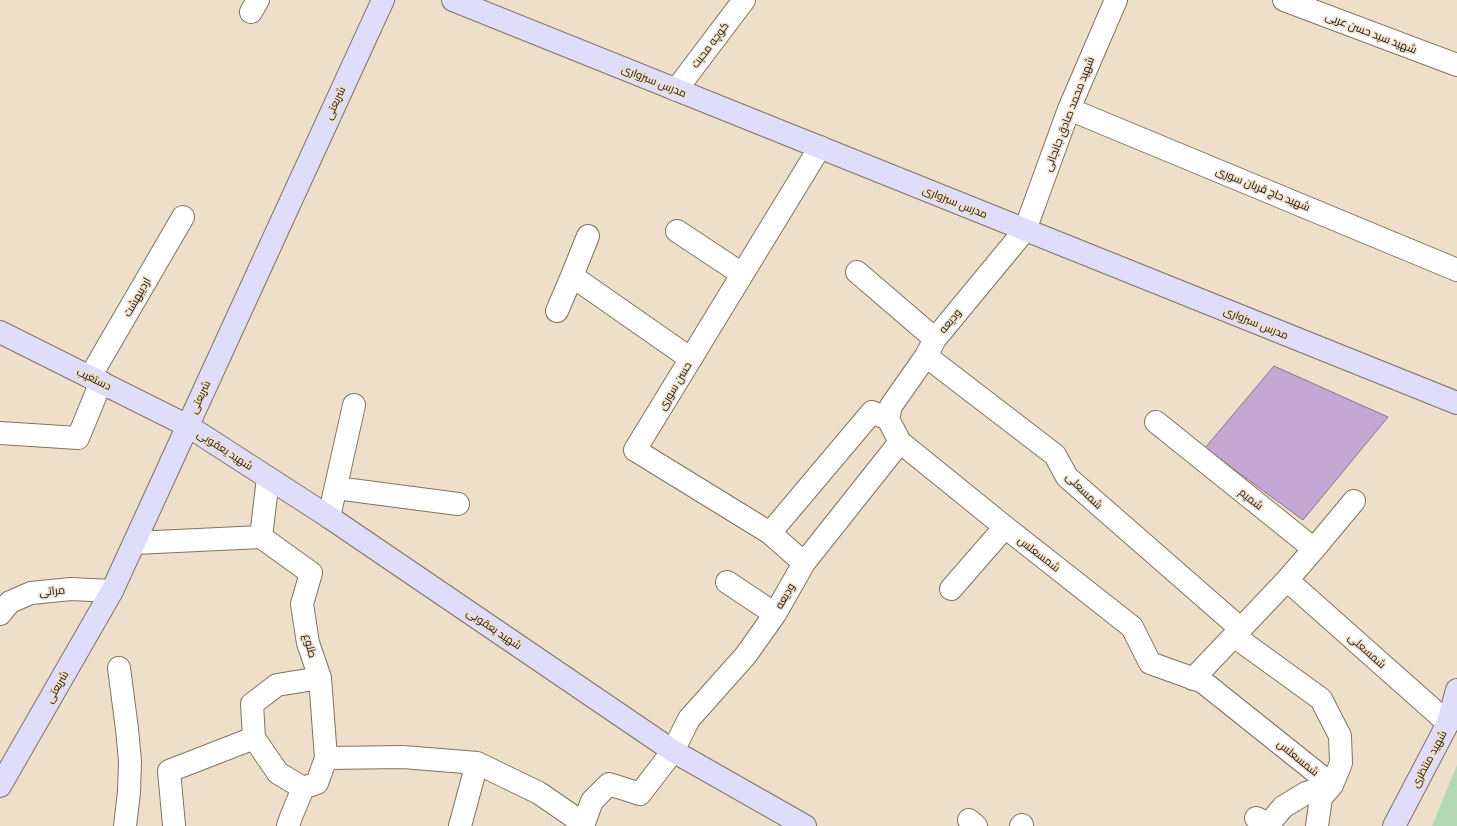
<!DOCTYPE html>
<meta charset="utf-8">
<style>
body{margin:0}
canvas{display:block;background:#eedfca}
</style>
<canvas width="1457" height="826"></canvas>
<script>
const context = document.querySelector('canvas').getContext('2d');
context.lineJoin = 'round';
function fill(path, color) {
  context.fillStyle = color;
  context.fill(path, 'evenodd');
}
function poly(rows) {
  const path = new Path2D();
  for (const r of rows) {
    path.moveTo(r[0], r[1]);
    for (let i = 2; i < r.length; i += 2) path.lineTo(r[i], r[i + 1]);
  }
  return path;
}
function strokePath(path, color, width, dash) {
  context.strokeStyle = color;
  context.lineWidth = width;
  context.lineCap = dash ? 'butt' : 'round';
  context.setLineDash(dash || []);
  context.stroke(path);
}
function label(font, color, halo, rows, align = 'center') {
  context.font = font + ' Ubuntu,Cairo,sans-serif';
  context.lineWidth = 3;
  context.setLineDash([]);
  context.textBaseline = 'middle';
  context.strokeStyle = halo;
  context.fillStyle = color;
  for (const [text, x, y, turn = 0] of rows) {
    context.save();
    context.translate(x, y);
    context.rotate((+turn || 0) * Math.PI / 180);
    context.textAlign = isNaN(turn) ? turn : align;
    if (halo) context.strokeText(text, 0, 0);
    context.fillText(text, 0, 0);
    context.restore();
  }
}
fill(poly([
 [1457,765,1457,826,1432,826]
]), '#b2d9b4');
const building = poly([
 [1274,366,1388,417,1303,520,1205,448,1274,366]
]);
fill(building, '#c4a8d3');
strokePath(building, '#84778b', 1);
const street = poly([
 [1284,0,1457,65],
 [251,12,258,0],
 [676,90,744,0],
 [1069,109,1457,270],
 [677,231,742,274],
 [588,236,572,276,691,359],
 [857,272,935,339],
 [557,311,572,276],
 [926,356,1055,455,1067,477,1241,629],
 [90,377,183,217],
 [888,419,891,406,926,356,935,339,1025,230,1069,109,1116,0],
 [1156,422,1314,549,1287,580,1193,679],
 [0,433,78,438,101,382],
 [268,478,261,537,311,573,302,604,308,643,320,678,326,758,317,783,303,788,291,817,288,826],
 [336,488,458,504],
 [329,517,354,405],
 [770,533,872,412,888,419,900,442,1005,527,1132,627,1150,663,1203,682,1332,785],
 [135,543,261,537],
 [1314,549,1354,501],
 [804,563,770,533,635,450,820,147],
 [1287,580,1448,723],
 [727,582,775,614],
 [951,589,1005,527],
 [0,614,10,602,31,593,71,589,112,591],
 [1234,636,1321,699,1340,736,1341,763,1332,785,1321,798,1317,826],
 [119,668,127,729,130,761,129,792,125,826],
 [326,758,403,757,477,763,539,793,584,824],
 [303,788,278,773,254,738,252,704,277,685,320,678],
 [1256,818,1269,824,1283,807,1306,793,1332,785],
 [969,820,976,826],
 [174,825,169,771,254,738],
 [460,826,477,763],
 [583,826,592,801,609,784,640,794,673,751,689,719,746,655,775,614,804,563,900,442],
 [1021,826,1022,825]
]);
const secondary = poly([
 [453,0,1457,403],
 [0,332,188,426,329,517,673,751,805,826],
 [0,786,112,591,383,0],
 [1394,826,1448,723,1457,690]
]);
strokePath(street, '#807360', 24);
strokePath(secondary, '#807360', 24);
strokePath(street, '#fff', 22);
strokePath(secondary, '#e0ddfa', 22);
label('11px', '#1c170f', '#eedfca', [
 ["شهید سید حسن عربی",1371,33,21],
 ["کوچه محبت",710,45,-53],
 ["مدرس سبزواری",654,81,22],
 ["شریعتی",335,103,-65],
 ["شهید محمد صادق جانجانی",1069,114,-69],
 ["شهید حاج قربان سوری",1263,189,22],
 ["مدرس سبزواری",955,202,22],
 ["اردیبهشت",137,297,-60],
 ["ودیعه",950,321,-50],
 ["مدرس سبزواری",1256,323,22],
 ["دستغیب",94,379,26],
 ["حسن سوری",675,386,-59],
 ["شریعتی",200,397,-65],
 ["شهید یعقوبی",225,450,33],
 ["شمسعلی",1084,491,44],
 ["شمیم",1251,499,39],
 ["شمسعلس",1039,554,38],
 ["مراتی",52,591,-5],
 ["ودیعه",785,596,-60],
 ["شهید یعقوبی",494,629,34],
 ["طلوع",310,646,76],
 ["شمسعلی",1367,651,42],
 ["شریعتی",57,687,-60],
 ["شمسعلس",1298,758,39],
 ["شهید منتظری",1429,759,-62]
]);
</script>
